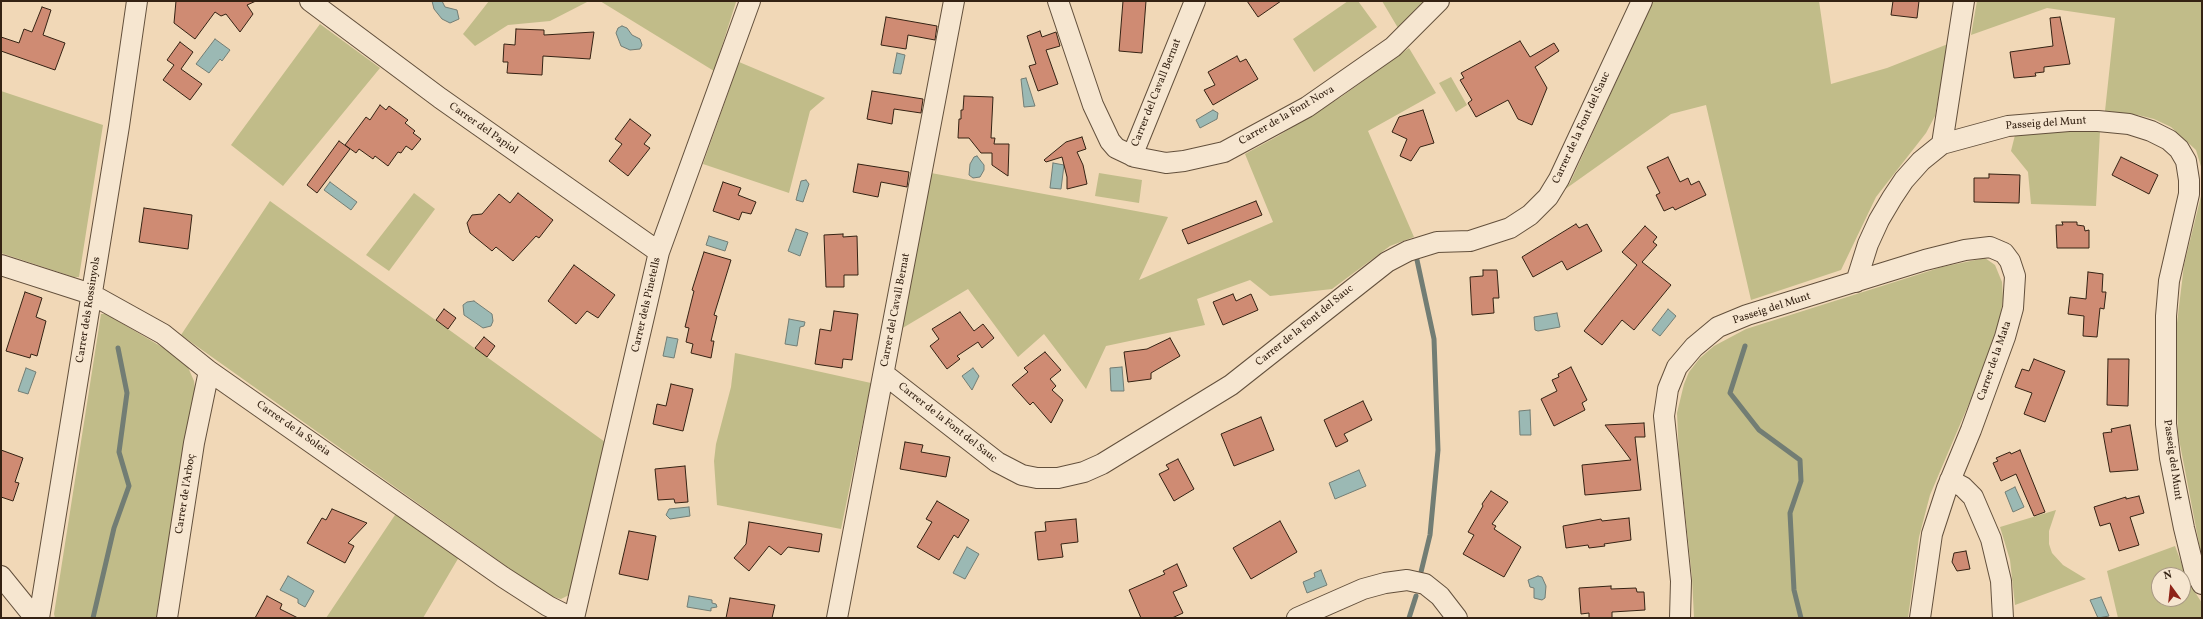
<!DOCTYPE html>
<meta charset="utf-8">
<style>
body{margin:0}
#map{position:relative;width:2203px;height:619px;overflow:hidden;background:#f1d8b7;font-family:Vollkorn,serif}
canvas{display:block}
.frame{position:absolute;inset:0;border:2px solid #342213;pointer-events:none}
.north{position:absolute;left:2151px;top:567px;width:40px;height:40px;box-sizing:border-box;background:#f6e6d0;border:1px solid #a89884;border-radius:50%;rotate:345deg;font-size:11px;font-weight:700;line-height:16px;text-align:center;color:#342213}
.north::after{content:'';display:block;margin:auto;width:14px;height:18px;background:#8f2418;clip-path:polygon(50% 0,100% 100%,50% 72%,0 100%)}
</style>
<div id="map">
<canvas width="2203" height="619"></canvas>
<div class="frame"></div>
<div class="north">N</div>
</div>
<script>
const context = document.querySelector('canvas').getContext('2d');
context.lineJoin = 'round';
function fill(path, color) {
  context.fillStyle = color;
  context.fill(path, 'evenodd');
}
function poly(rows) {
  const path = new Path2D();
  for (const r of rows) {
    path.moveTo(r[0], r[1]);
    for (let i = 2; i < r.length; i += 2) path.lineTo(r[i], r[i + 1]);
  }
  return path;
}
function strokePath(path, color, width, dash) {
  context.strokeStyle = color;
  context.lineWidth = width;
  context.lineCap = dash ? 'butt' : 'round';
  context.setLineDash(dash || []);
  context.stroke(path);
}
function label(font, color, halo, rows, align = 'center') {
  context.font = font + ' Vollkorn,serif';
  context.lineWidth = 3;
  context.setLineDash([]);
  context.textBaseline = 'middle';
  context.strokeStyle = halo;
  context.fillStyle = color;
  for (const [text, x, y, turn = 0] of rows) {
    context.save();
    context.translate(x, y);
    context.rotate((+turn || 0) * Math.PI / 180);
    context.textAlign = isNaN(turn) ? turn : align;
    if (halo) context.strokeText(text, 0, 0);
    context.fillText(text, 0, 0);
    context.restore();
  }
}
fill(poly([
 [489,1,589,1,550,21,508,25,475,46,463,34],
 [600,1,734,1,736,2,714,71],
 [1348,1,1358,1,1377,27,1314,72,1293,39],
 [1382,1,1425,1,1398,28],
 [1653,1,1819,1,1831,84,1887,68,1948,44,1935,116,1926,133,1876,197,1841,270,1751,300,1706,105,1671,114,1564,190,1570,183],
 [1977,1,2202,1,2202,170,2196,150,2171,127,2154,119,2138,115,2105,111,2115,18,2047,8,1971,35],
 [320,24,380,68,283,186,231,145],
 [1409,48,1436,93,1368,131,1414,237,1390,246,1332,289,1270,296,1250,280,1197,299,1205,325,1106,346,1086,389,1044,334,1018,357,968,289,901,329,931,173,1168,217,1139,280,1273,222,1245,154,1278,136,1341,97],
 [739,62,825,98,810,111,789,193,703,164],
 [1451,77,1467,105,1456,112,1439,83],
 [1,91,103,125,79,277,74,277,1,253],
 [2065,130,2100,131,2096,206,2031,204,2028,172,2011,151,2015,135],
 [1099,173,1142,180,1139,203,1095,196],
 [2202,192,2202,559,2178,434,2176,374,2177,323,2184,265],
 [414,193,435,209,389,271,366,255],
 [270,201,605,442,571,594,561,599,547,595,181,335],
 [1985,258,1995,265,2002,282,2003,299,2000,318,1979,380,1930,495,1919,537,1908,618,1694,618,1692,577,1679,457,1677,413,1684,384,1689,372,1700,358,1714,346,1746,329,1942,267],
 [101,314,106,314,167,350,187,365,194,381,195,389,156,618,55,618,54,614],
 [735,353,871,383,841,529,717,505,714,461,716,444,731,387],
 [2056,510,2049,531,2049,544,2052,553,2063,565,2086,579,2015,605,2010,560,2000,527],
 [397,512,459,557,423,618,326,618],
 [2175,546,2189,583,2202,603,2202,618,2118,618,2107,571],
 [2159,575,2183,575,2183,599,2159,599]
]), '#c1bc89');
const water = poly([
 [432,1,442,1,445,7,457,10,459,19,450,23,442,19,434,9,432,1],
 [622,26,627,28,632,35,640,39,642,45,640,49,630,50,621,46,616,33,618,28,622,26],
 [215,39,230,50,222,61,220,59,209,73,196,64,215,39],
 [897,53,905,55,901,74,893,73,897,53],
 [1026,78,1035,106,1024,107,1021,79,1026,78],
 [1213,110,1218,113,1217,119,1200,128,1196,120,1213,110],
 [977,156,984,165,984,170,980,177,973,178,969,175,970,164,974,157,977,156],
 [1053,163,1064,165,1061,189,1050,188,1053,163],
 [806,180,809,184,803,202,796,200,801,181,806,180],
 [330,182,357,202,351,210,324,190,330,182],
 [796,229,808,233,800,256,788,251,796,229],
 [709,236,728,242,725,251,706,245,709,236],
 [474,301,492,314,493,321,491,326,483,328,464,315,463,305,467,302,474,301],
 [1668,309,1676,316,1660,336,1652,330,1668,309],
 [1557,313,1560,327,1538,331,1535,330,1534,317,1557,313],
 [789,319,805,322,804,326,800,327,797,346,785,344,789,319],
 [667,337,678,339,674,358,663,356,667,337],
 [1122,367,1124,391,1111,391,1110,368,1122,367],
 [26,368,36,372,28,394,18,391,26,368],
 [973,368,979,376,972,390,962,376,973,368],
 [1530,410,1531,435,1520,435,1519,411,1530,410],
 [1359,470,1366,486,1335,499,1329,483,1359,470],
 [2015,487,2024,507,2013,512,2005,492,2015,487],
 [689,507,690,516,670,519,666,515,669,509,689,507],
 [967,547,979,554,965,579,953,573,967,547],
 [1321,570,1327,585,1307,593,1303,582,1315,577,1314,573,1321,570],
 [288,576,314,591,305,607,298,603,298,599,280,590,288,576],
 [1538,576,1542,577,1546,586,1545,598,1542,600,1534,598,1534,588,1530,587,1528,580,1538,576],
 [689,596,712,600,712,603,716,604,717,607,711,608,711,611,687,607,689,596],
 [2101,597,2109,616,2098,618,2090,600,2101,597]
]);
fill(water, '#9bb9b4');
strokePath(water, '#727d74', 1);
strokePath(poly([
 [1417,260,1434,339,1438,450,1430,535,1421,572],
 [1745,346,1730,393,1759,430,1800,460,1801,481,1790,513,1794,590,1801,618],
 [93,618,114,528,129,486,119,452,127,393,118,348],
 [1409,618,1416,596]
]), '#727d74', 5);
const building = poly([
 [176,1,256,1,247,5,253,14,240,32,226,14,221,16,215,12,195,39,174,23,176,1],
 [1123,1,1146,1,1142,53,1119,51,1123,1],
 [1247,1,1281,1,1258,17,1247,1],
 [1893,1,1919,1,1917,18,1891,15,1893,1],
 [42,7,51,10,43,35,65,43,55,70,1,51,1,37,19,43,24,29,32,32,42,7],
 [886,17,937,26,935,40,908,35,906,49,881,45,886,17],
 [2060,17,2070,64,2044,67,2044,72,2035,73,2036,76,2014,78,2010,52,2053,46,2050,18,2060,17],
 [516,29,544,30,544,35,594,32,590,59,543,56,542,75,507,73,508,62,503,62,504,44,515,45,516,29],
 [1040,31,1042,37,1056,32,1060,46,1046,50,1058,84,1038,91,1029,66,1036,64,1027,36,1040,31],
 [1520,41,1530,57,1554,43,1559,51,1535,67,1547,88,1532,125,1518,119,1508,100,1476,117,1468,103,1472,100,1460,80,1464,78,1461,73,1520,41],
 [180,42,193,52,181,69,202,84,190,100,163,80,174,65,167,60,180,42],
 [1237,56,1240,62,1246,59,1258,79,1213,105,1204,90,1215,85,1208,72,1237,56],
 [872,91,923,99,921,113,894,109,892,124,867,119,872,91],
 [964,96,993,97,991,138,995,138,994,144,1009,144,1008,176,992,165,992,153,981,153,969,138,958,138,959,119,961,119,961,110,963,110,964,96],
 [380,105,386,110,389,106,408,120,405,123,415,131,413,133,421,139,412,150,406,146,401,153,398,152,388,166,375,156,373,159,359,149,356,153,345,145,366,117,370,120,380,105],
 [1423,110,1434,143,1420,147,1411,161,1400,156,1407,139,1392,132,1399,117,1423,110],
 [630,119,651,135,644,144,650,148,628,176,609,161,622,144,615,139,630,119],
 [1082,137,1086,149,1077,152,1083,165,1087,184,1067,189,1067,177,1062,157,1046,162,1044,160,1066,142,1082,137],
 [339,141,350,149,317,193,307,185,339,141],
 [1668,157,1680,182,1688,178,1691,185,1699,181,1706,195,1675,210,1673,207,1664,211,1656,195,1660,193,1647,167,1668,157],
 [2121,157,2158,175,2149,194,2112,175,2121,157],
 [858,164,909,172,907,187,881,182,878,197,853,192,858,164],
 [1989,174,2020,175,2019,203,1974,202,1974,178,1989,178,1989,174],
 [723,182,741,188,738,195,756,202,751,214,742,212,739,220,713,211,723,182],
 [518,193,553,220,539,238,536,236,513,261,496,247,492,251,470,233,467,223,472,215,482,214,499,194,510,203,518,193],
 [1256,201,1262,215,1188,244,1182,230,1256,201],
 [144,208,192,215,188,249,139,242,144,208],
 [2062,222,2077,222,2077,225,2084,226,2085,231,2089,230,2089,248,2057,248,2056,225,2063,225,2062,222],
 [1576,224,1579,228,1587,224,1602,251,1567,270,1562,261,1533,277,1522,257,1576,224],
 [1645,226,1657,237,1653,242,1657,245,1642,262,1671,285,1634,330,1622,320,1602,345,1584,331,1637,265,1622,252,1645,226],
 [843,234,843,237,857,236,858,275,844,275,844,287,826,287,824,235,843,234],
 [704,252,731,260,714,315,717,316,711,341,714,341,711,358,691,353,693,344,686,342,689,328,685,327,694,291,692,290,704,252],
 [574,265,615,295,598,318,587,311,576,324,548,301,574,265],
 [1483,270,1497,270,1499,298,1493,298,1494,313,1472,315,1470,277,1483,276,1483,270],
 [2088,272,2103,274,2102,292,2106,292,2104,309,2100,308,2097,337,2083,336,2084,316,2068,314,2070,297,2086,299,2088,272],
 [25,292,42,298,36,317,46,321,37,356,31,354,30,358,6,351,25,292],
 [1233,294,1236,301,1251,294,1258,310,1223,325,1213,302,1233,294],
 [444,309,456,318,448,329,436,320,444,309],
 [834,311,858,314,852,360,843,359,842,368,815,364,820,329,831,331,834,311],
 [960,312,974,331,983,324,994,338,982,348,978,342,957,356,960,359,947,369,930,346,939,339,932,329,960,312],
 [484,337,495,346,487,357,475,348,484,337],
 [1170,338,1180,356,1151,373,1151,379,1128,382,1124,352,1147,349,1170,338],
 [1045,352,1061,370,1050,379,1056,386,1052,390,1063,400,1051,423,1033,402,1030,405,1012,385,1028,372,1024,368,1045,352],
 [2034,359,2065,371,2045,422,2024,414,2032,393,2015,387,2022,369,2029,371,2034,359],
 [2108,359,2129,359,2128,406,2107,405,2108,359],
 [1571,367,1587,400,1582,403,1585,410,1554,426,1541,399,1557,391,1552,380,1559,377,1558,374,1571,367],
 [671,384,693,389,683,431,653,424,657,404,666,406,671,384],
 [1363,401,1372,420,1344,434,1348,441,1336,447,1324,420,1363,401],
 [1261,417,1274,450,1234,466,1221,434,1261,417],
 [1644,423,1645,437,1635,437,1641,490,1585,495,1582,465,1631,460,1605,425,1644,423],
 [2130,425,2138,470,2110,472,2103,433,2112,432,2111,429,2130,425],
 [905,442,923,445,921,452,950,457,946,477,900,469,905,442],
 [1,450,23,458,15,482,19,483,13,501,1,497,1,450],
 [2020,450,2045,512,2034,516,2016,474,2001,481,1993,463,1998,461,1996,458,2010,452,2011,454,2020,450],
 [1178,459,1194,489,1174,501,1159,474,1169,469,1166,465,1178,459],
 [685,466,688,502,675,503,674,499,658,500,655,469,685,466],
 [1491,491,1508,502,1492,524,1496,526,1494,529,1521,547,1504,577,1463,554,1474,535,1468,532,1483,506,1482,504,1491,491],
 [2139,496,2144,513,2130,517,2139,545,2119,551,2110,523,2100,526,2094,507,2126,497,2126,499,2139,496],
 [937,501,969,520,958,538,954,535,939,560,917,547,932,522,926,519,937,501],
 [332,509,367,523,348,543,354,546,345,563,307,543,322,518,326,520,332,509],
 [1629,518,1631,540,1604,544,1605,546,1589,548,1588,545,1566,548,1563,526,1601,519,1602,521,1629,518],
 [1076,519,1078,542,1061,544,1063,557,1038,560,1035,532,1046,531,1045,522,1076,519],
 [1280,521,1297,552,1251,579,1233,548,1280,521],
 [749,522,822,534,819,552,788,547,781,555,769,546,749,571,734,558,746,544,749,522],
 [629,531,656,536,648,580,619,574,629,531],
 [1966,551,1970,569,1957,571,1952,562,1954,553,1966,551],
 [1177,564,1187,586,1173,592,1183,613,1172,618,1141,618,1129,590,1165,574,1163,571,1177,564],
 [1611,586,1611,589,1636,588,1637,592,1644,592,1645,610,1612,612,1612,618,1589,618,1589,613,1581,614,1579,588,1611,586],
 [267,596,282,604,280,609,298,618,255,618,267,596],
 [730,598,775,605,772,618,726,618,730,598]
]);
fill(building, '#cf8b73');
strokePath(building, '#342213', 1);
const minor = poly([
 [310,1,440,98,659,252],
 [1058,1,1093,105,1110,141,1116,148,1135,157,1166,163,1184,161,1224,152,1307,107,1393,47,1439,1],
 [1942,144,1964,1],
 [1132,156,1195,1],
 [1,265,91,294,163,334,209,371,503,577,548,606,572,618],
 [1856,282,1868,244,1879,220,1892,198,1904,180,1921,161,1942,144,2008,126,2069,121,2098,121,2129,124,2151,131,2169,140,2179,149,2186,161,2189,180,2189,194,2169,281,2166,316,2166,424,2170,458,2184,528,2194,569,2202,584],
 [884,374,997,462,1022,475,1037,478,1058,478,1084,472,1102,464,1231,385,1387,262,1408,251,1437,242,1470,241,1510,228,1530,215,1548,197,1559,179,1642,1],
 [1950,480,1963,487,1973,497,1991,539,2001,581,2003,618],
 [1,576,35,618],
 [39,618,119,126,137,1],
 [167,618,194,443,209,371],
 [574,618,659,252,750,1],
 [837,618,954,1],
 [1297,618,1363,589,1385,583,1407,580,1425,584,1440,596,1457,618],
 [1680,618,1681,581,1664,416,1668,389,1677,367,1694,347,1718,327,1747,315,1925,260,1965,250,1990,247,2004,253,2010,261,2015,276,2013,308,2005,337,1971,430,1947,488,1932,534,1920,618]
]);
strokePath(minor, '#63503c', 22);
strokePath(minor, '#f6e6d0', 20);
label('11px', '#342213', '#f6e6d0', [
 ["Carrer del Cavall Bernat",1157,93,-68],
 ["Carrer de la Font Nova",1287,116,-30],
 ["Passeig del Munt",2046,124,-4],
 ["Carrer de la Font del Sauc",1582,128,-65],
 ["Carrer del Papiol",483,129,35],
 ["Carrer dels Pinetells",647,305,-77],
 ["Passeig del Munt",1772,309,-18],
 ["Carrer dels Rossinyols",89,310,-81],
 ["Carrer del Cavall Bernat",896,310,-79],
 ["Carrer de la Font del Sauc",1305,326,-39],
 ["Carrer de la Mata",1995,361,-71],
 ["Carrer de la Font del Sauc",947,423,38],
 ["Carrer de la Soleia",293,429,35],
 ["Passeig del Munt",2172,460,82],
 ["Carrer de l'Arboç",186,494,-81]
]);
</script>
